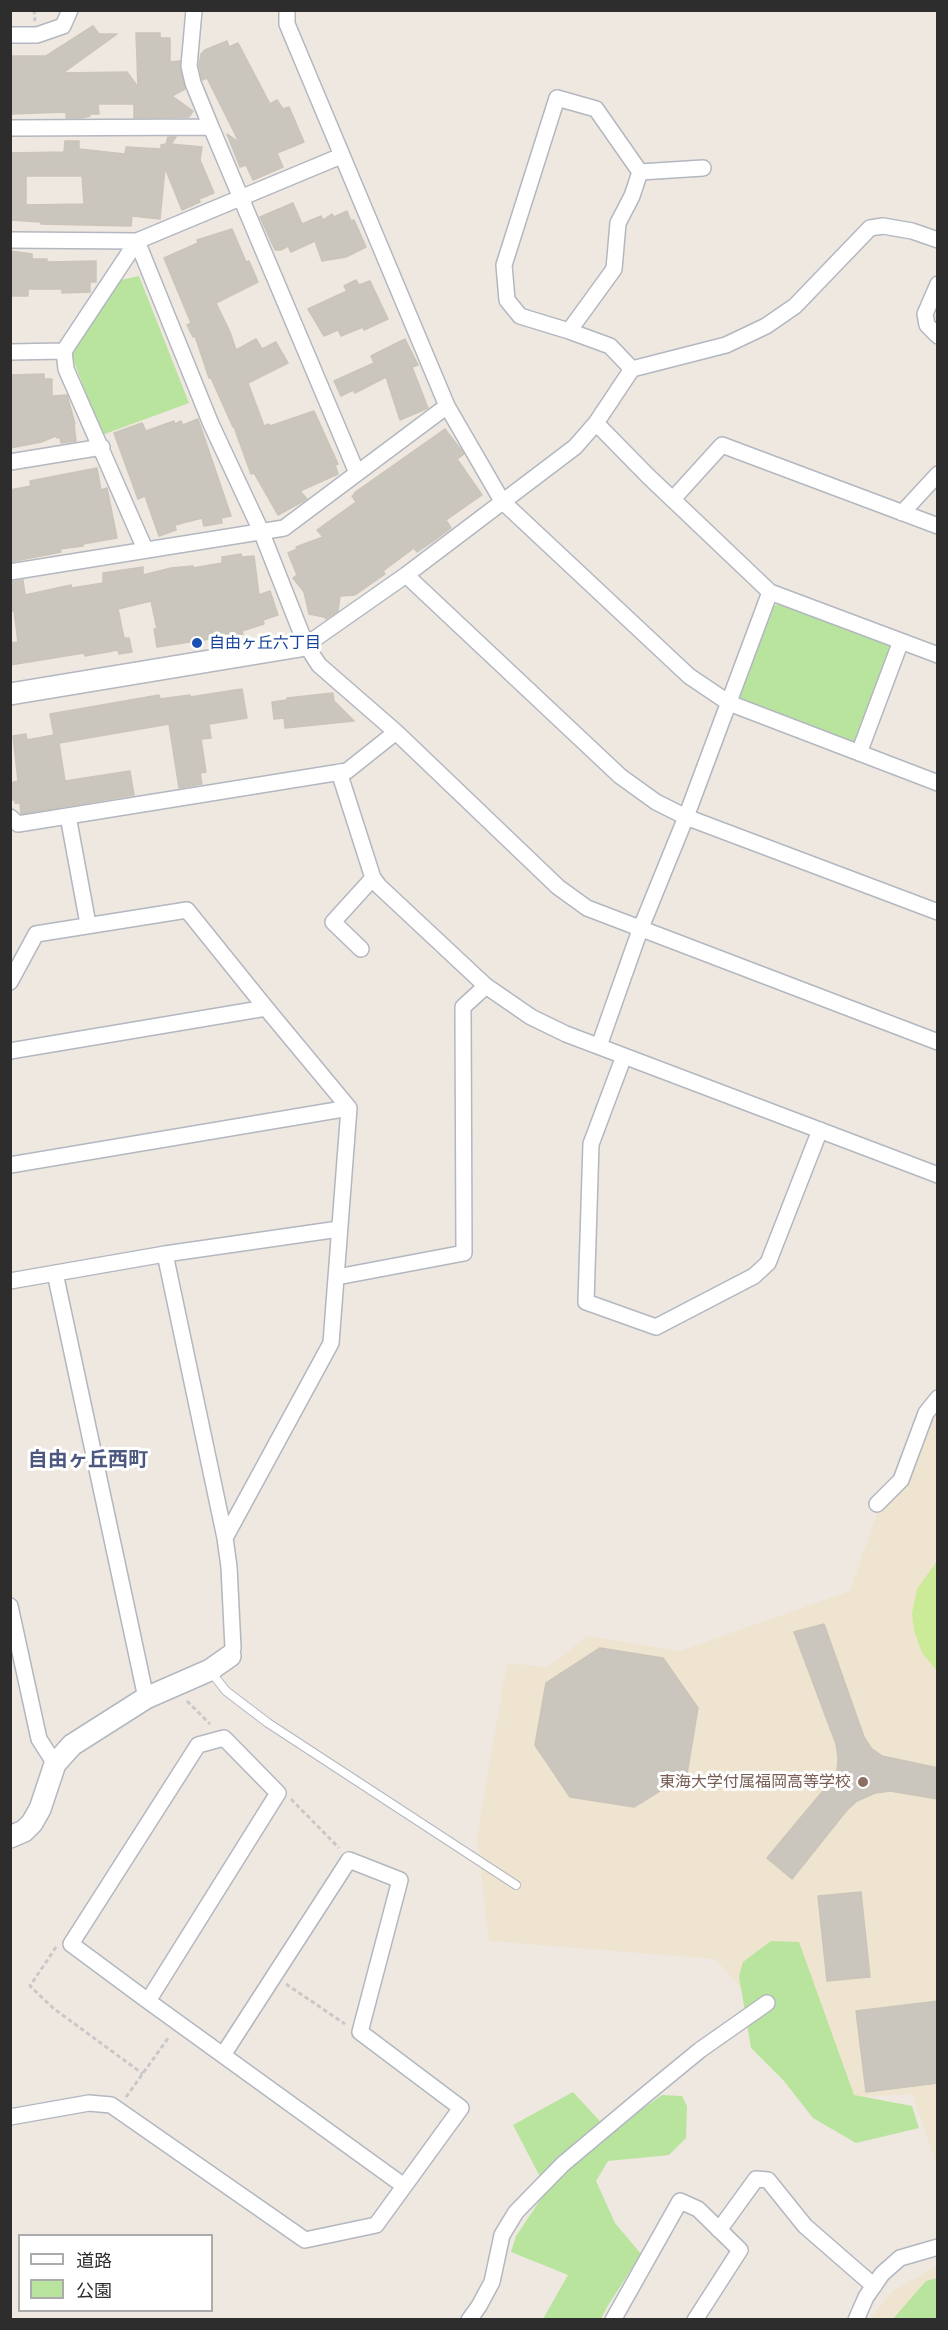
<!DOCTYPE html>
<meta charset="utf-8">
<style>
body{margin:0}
#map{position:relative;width:948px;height:2330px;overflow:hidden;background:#eee8e0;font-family:Ubuntu,"Noto Sans JP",sans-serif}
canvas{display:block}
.frame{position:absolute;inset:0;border:12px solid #2d2d2d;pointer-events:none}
.legend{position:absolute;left:18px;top:2234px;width:195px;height:78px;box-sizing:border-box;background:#fff;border:2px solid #ababab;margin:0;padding:8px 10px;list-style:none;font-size:18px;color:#2d2d2d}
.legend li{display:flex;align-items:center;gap:12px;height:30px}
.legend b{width:30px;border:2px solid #ababab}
</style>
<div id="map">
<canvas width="948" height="2330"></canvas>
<div class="frame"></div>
<ul class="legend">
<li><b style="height:8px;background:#fff"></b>道路</li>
<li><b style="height:16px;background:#b8e49d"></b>公園</li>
</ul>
</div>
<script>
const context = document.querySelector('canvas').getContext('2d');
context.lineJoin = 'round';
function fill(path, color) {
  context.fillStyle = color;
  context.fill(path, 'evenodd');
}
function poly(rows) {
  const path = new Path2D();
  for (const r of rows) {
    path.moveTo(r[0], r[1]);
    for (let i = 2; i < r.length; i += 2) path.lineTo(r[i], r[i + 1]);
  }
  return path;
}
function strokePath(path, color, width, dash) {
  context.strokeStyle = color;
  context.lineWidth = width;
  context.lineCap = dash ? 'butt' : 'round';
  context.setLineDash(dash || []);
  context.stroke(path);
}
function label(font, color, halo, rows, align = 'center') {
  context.font = font + ' Ubuntu,"Noto Sans JP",sans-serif';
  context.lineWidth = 6;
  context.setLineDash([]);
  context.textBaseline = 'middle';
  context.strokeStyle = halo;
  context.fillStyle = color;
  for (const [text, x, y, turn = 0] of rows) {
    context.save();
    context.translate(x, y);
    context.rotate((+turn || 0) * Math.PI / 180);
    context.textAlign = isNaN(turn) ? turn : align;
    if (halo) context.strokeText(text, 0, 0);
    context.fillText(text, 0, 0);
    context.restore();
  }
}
fill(poly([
 [937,1407,937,2165,912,2094,832,2099,753,2002,715,1959,489,1941,477,1837,507,1663,547,1667,588,1636,680,1651,850,1591,878,1510],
 [937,2266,937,2319,869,2320,893,2291]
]), '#efe4d0');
fill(poly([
 [139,276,189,403,102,435,71,354,121,280],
 [780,603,890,644,891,652,858,740,851,742,741,699,740,695,774,606],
 [771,1941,799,1942,854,2095,912,2106,919,2128,856,2143,813,2118,784,2081,751,2048,739,1976,743,1962],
 [573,2092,610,2132,662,2095,682,2096,687,2106,686,2138,669,2155,608,2161,596,2181,615,2223,641,2254,607,2307,601,2319,543,2319,568,2275,511,2252,516,2236,547,2190,513,2125],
 [937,2278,937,2319,893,2319,926,2281]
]), '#b8e49d');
fill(poly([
 [937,1561,937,1671,922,1653,914,1631,912,1613,917,1589]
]), '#cceb99');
const building = poly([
 [93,26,99,34,117,34,63,73,127,72,138,87,136,33,160,33,160,38,170,38,170,62,180,61,185,89,172,96,193,111,189,117,134,118,134,104,98,104,99,114,90,114,90,116,82,118,66,118,66,112,10,114,10,56,46,56,93,26],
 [227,41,229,47,238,43,270,104,277,100,283,109,289,107,304,142,277,153,283,167,253,180,246,165,240,167,227,134,239,142,207,78,202,80,199,65,201,54,205,50,227,41],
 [168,137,176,137,171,144,202,147,200,160,214,193,199,199,200,202,182,210,165,168,160,219,132,216,131,226,41,224,41,222,10,220,10,153,64,152,65,141,79,141,79,149,125,154,126,147,161,149,161,145,166,144,168,137],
 [26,176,82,176,84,204,26,205,26,176],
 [293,203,302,224,321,216,323,220,332,214,334,217,347,211,351,221,354,220,366,247,346,257,322,261,315,241,291,252,288,246,281,250,275,250,260,217,293,203],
 [232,229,246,262,249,261,258,282,216,303,230,332,236,350,256,339,262,349,276,342,288,363,248,383,264,426,269,424,270,426,314,411,338,464,335,465,338,474,300,491,307,499,278,515,254,473,251,474,234,427,233,427,211,378,209,378,195,336,193,337,187,325,191,323,164,258,198,243,197,240,232,229],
 [10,251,32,254,32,259,47,259,47,262,96,261,96,282,90,282,90,292,62,293,62,289,28,289,28,296,10,296,10,251],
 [356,280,359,285,370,281,388,319,364,330,363,327,341,336,338,330,324,336,308,309,347,291,344,286,356,280],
 [405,339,418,365,412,367,428,408,400,420,386,377,355,393,353,390,341,396,334,381,374,363,371,356,405,339],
 [44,374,44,379,52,379,52,396,67,395,75,424,74,424,76,441,61,443,60,437,57,438,56,436,41,442,10,448,10,375,44,374],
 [198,419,231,516,221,518,222,523,204,526,202,518,175,525,176,530,159,536,145,496,138,499,114,433,142,423,146,431,174,421,175,424,181,421,183,425,198,419],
 [445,429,464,454,457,459,482,495,446,520,451,528,432,542,417,552,414,548,383,571,385,574,355,595,340,596,338,611,326,619,324,617,309,614,304,592,293,578,297,575,288,553,297,549,296,547,323,537,317,530,356,502,352,496,355,494,354,493,445,429],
 [97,468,101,490,107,488,117,538,83,544,83,546,60,549,61,552,10,562,10,490,31,486,30,481,97,468],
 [241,554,242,557,254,556,259,595,270,591,278,615,263,620,264,624,242,631,243,634,157,647,154,629,157,629,151,601,118,609,124,638,129,638,132,652,119,654,118,650,85,656,84,653,10,665,10,643,18,642,14,611,10,611,10,582,23,580,25,595,71,585,72,588,103,583,103,573,143,567,143,575,171,568,193,566,193,568,222,563,222,557,241,554],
 [242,689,247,718,209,724,211,738,201,739,206,772,200,773,202,784,179,788,169,724,59,743,65,781,130,771,134,795,21,814,20,803,15,803,15,800,10,800,10,783,18,781,13,736,26,734,27,740,54,735,50,714,159,695,160,699,190,695,190,697,242,689],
 [333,693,334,701,354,721,285,728,284,718,274,719,272,702,287,700,287,698,333,693],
 [824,1624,864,1737,871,1748,882,1756,938,1768,938,1799,890,1791,875,1793,857,1801,847,1810,792,1879,767,1858,837,1774,838,1757,836,1744,794,1632,824,1624],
 [600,1648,663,1658,698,1708,687,1774,634,1807,570,1797,535,1745,546,1683,600,1648],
 [861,1892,870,1977,827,1981,818,1896,861,1892],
 [938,2001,938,2083,866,2092,856,2011,938,2001]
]);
fill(building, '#cac6be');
strokePath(building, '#cac4b9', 1.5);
const lane = poly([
 [211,1672,226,1691,268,1723,516,1885]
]);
const street = poly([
 [194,10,189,66,193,83,211,127],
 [287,10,287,24,447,406,502,501,689,676,729,703,938,783],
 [10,35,37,35,63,26,70,10],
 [557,98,596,109,640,172,632,196,618,223,614,269,569,331,520,316,507,300,504,265,557,98],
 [10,128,211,127,357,473],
 [640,172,703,168],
 [10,240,137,241,341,156],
 [137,241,211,424,261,531,306,645,319,665,396,732,558,887,587,908,938,1042],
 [137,241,64,351,66,369,145,549],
 [938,284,925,314,927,325,938,336],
 [569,331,610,346,632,369],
 [10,352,64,351],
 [596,423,648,476,770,592,938,655],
 [10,462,102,447],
 [673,499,722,445,938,526],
 [902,513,938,474],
 [10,572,284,528,447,406],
 [406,575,620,776,656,802,686,817,938,912],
 [306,645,406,575,575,447,596,423,632,369,726,345,766,326,795,306,870,228,883,226,912,231,938,240],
 [859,753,901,641],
 [339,772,373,878,379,886,486,986,531,1017,566,1034,938,1175],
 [68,816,88,924],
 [10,817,18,824,347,771,396,732],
 [361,949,333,922,373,878],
 [10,982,36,934,187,910,266,1008,349,1108,331,1343,225,1538],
 [599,1046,640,930,686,817,770,592],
 [10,1051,266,1008],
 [624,1056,591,1144,586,1302,656,1327,754,1276,768,1263,820,1130],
 [10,1165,349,1108],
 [165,1254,225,1538,229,1567,233,1648,230,1656],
 [55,1273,146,1698],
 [337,1277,464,1253,463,1007,486,986],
 [10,1281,165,1254,339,1229],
 [877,1504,901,1480,926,1413,938,1398],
 [10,1606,39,1739,55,1764],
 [148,2001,71,1944,198,1745,224,1738,278,1793,148,2001,404,2186],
 [10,2117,89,2103,111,2105,305,2240,376,2225,461,2108,360,2032,400,1880,349,1860,223,2055],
 [719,2230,756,2179,768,2180,805,2226,874,2286],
 [469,2320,479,2306,492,2282,502,2235,516,2212,563,2164,644,2096,700,2050,767,2003],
 [613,2320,680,2201,698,2209,740,2250,695,2320],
 [856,2320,866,2297,882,2274,900,2258,938,2247]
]);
const secondary = poly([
 [10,694,306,645],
 [10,1837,24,1831,32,1823,40,1809,55,1764,72,1745,146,1698,210,1670,230,1656]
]);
strokePath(lane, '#b3b7c0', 10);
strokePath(street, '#b3b7c0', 18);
strokePath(secondary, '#b3b7c0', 24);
strokePath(poly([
 [34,10,35,21],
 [187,1701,210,1724],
 [291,1799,339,1848],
 [56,1947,30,1986,53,2008,143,2074],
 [286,1984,345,2024],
 [126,2097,169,2037]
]), '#c8c8c8', 3, [4.5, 3]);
strokePath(lane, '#fff', 8);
strokePath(street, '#fff', 15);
strokePath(secondary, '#fff', 21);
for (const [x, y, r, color] of [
 [197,643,6,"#1a4fb4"],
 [863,1782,6,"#8d6e63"]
]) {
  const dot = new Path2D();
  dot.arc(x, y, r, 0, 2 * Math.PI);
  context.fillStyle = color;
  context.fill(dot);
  strokePath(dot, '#fff', 2);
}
label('16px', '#164399', '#fff', [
 ["自由ヶ丘六丁目",209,643]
], 'left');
label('16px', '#785e54', '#fff', [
 ["東海大学付属福岡高等学校",851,1782]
], 'right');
label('bold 20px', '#4d587f', '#fff', [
 ["自由ヶ丘西町",88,1459]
]);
</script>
